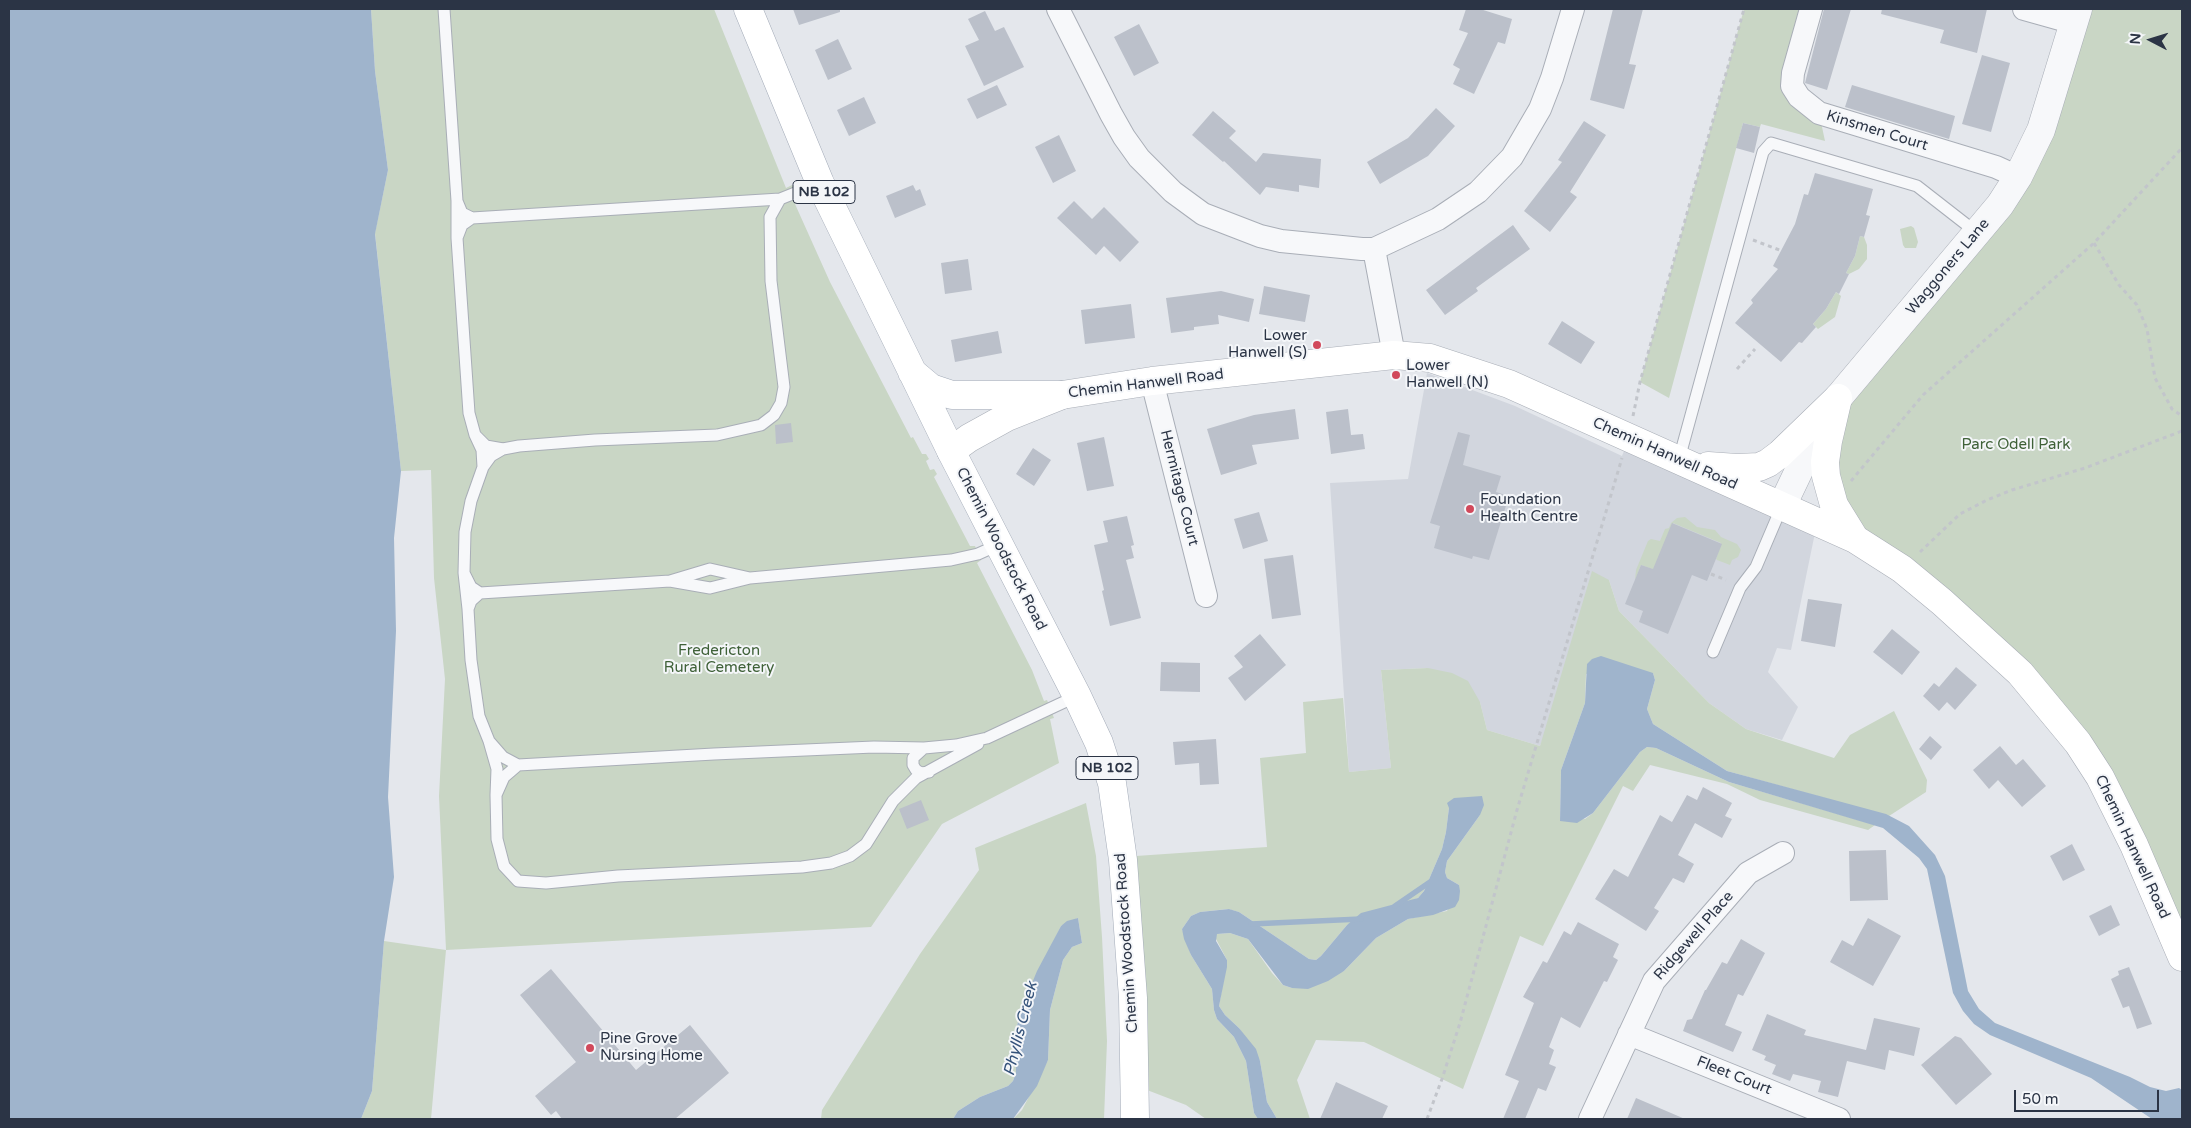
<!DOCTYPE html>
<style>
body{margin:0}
#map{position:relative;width:2191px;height:1128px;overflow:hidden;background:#e4e7ec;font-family:"Varela Round",sans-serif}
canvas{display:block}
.frame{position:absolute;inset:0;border:10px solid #2b3445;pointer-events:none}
.north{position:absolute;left:2126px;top:15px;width:50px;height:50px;-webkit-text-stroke:4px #f4f6f9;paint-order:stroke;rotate:275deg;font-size:14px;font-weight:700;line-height:20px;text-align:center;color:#2b3445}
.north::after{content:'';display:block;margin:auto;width:18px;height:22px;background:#2b3445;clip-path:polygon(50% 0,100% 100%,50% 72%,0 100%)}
.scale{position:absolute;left:2014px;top:1090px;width:145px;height:22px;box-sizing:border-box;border:2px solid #2b3445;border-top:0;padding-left:6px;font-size:15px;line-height:18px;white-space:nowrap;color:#2b3445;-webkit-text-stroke:4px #f4f6f9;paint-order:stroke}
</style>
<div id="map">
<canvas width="2191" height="1128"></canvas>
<div class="frame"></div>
<div class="north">N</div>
<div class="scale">50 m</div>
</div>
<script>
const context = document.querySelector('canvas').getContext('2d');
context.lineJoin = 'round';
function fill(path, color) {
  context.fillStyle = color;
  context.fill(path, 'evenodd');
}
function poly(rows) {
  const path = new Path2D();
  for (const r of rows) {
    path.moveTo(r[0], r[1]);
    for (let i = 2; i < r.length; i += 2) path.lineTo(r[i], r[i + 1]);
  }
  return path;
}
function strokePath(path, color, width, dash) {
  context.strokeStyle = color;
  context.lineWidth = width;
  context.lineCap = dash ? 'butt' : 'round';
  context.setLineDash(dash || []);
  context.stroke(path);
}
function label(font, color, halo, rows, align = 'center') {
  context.font = font + ' "Varela Round",sans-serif';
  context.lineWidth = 4;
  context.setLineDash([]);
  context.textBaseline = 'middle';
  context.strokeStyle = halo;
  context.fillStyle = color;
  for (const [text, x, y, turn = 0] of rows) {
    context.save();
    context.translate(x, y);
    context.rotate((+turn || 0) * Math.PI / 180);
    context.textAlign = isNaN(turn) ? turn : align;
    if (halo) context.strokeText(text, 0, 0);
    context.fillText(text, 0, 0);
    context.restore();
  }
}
fill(poly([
 [1427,373,1515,406,1622,456,1629,438,1817,523,1791,650,1777,648,1768,672,1798,707,1782,740,1746,729,1709,703,1619,611,1609,580,1540,746,1487,730,1480,702,1428,668,1381,670,1391,768,1349,772,1330,483,1408,479]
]), '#d2d6de');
fill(poly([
 [371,9,714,9,786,188,792,185,800,202,795,204,830,282,911,438,913,437,922,454,926,454,929,459,926,461,930,470,934,469,937,474,934,477,970,546,975,546,981,560,977,563,1032,670,1044,701,1047,700,1054,718,1050,719,1059,763,942,824,871,927,446,950,431,1119,361,1119,372,1091,384,941,446,950,439,796,445,679,434,578,431,470,401,471,375,233,388,170,375,71],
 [1744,9,1811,9,1793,73,1819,113,1825,141,1761,124,1760,127,1743,123,1669,398,1640,382],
 [2078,9,2182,9,2182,957,2078,743,1878,552,1826,476,1838,398,2000,205],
 [1911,226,1914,228,1918,242,1916,248,1905,248,1903,245,1900,229],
 [1860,236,1864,237,1867,245,1867,259,1859,269,1849,274,1846,273,1855,256],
 [1836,292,1841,296,1835,317,1818,329,1813,324,1826,309],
 [1685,517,1697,527,1715,530,1721,537,1737,544,1741,550,1738,557,1732,560,1730,565,1717,560,1716,559,1721,543,1673,523,1658,571,1641,565,1635,580,1636,570,1648,541,1651,539,1660,541,1665,529,1669,528,1671,523,1677,518],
 [1592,571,1609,580,1619,611,1709,703,1746,729,1834,758,1850,735,1894,711,1927,780,1926,792,1889,816,1727,771,1653,724,1647,709,1655,680,1653,673,1586,674,1585,703,1561,770,1560,821,1585,819,1593,813,1640,752,1647,747,1656,748,1729,782,1875,825,1868,830,1760,800,1727,784,1650,765,1633,791,1623,786,1543,946,1520,936,1463,1089,1364,1042,1316,1040,1297,1080,1310,1119,1277,1119,1267,1102,1260,1061,1239,1028,1225,1015,1219,1006,1227,960,1215,937,1217,934,1230,933,1248,939,1272,973,1283,985,1292,988,1344,971,1376,938,1408,919,1447,911,1459,885,1447,878,1445,872,1447,861,1480,815,1449,808,1446,832,1442,849,1424,891,1418,898,1347,925,1321,956,1316,960,1309,959,1239,912,1228,909,1200,912,1191,916,1182,929,1191,955,1212,989,1214,1010,1217,1019,1234,1037,1246,1061,1254,1113,1258,1119,1206,1119,1186,1105,1147,1090,1136,856,1267,847,1260,758,1306,753,1303,702,1343,698,1349,772,1391,768,1381,670,1428,668,1452,673,1468,681,1480,702,1487,730,1540,746],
 [1086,803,1096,856,1102,937,1107,1041,1104,1119,1013,1119,1022,1110,1048,1060,1050,1010,1063,960,1072,947,1082,943,1078,918,1061,926,1021,1010,1015,1034,1016,1073,1013,1081,1008,1086,980,1097,958,1111,953,1119,821,1119,822,1110,920,954,979,870,975,848]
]), '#c9d6c5');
fill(poly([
 [9,9,371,9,375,71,388,170,375,234,401,471,394,538,396,631,388,797,394,877,384,941,372,1091,361,1119,9,1119],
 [1601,656,1653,673,1655,680,1647,709,1653,724,1727,771,1886,814,1909,826,1935,855,1945,876,1968,991,1979,1009,1995,1023,2130,1077,2150,1087,2166,1091,2179,1088,2182,1090,2182,1119,2152,1119,2091,1078,1990,1035,1974,1024,1963,1011,1953,993,1927,869,1919,858,1883,828,1729,782,1656,748,1647,747,1640,752,1593,813,1577,823,1560,821,1561,770,1585,703,1587,664,1592,659],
 [1482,796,1484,805,1480,815,1447,861,1445,872,1447,878,1459,885,1460,891,1459,900,1455,907,1433,915,1408,919,1376,938,1344,971,1328,981,1308,989,1292,988,1283,985,1248,939,1230,933,1217,934,1216,941,1227,960,1227,967,1219,1006,1225,1015,1239,1028,1256,1049,1260,1061,1267,1102,1277,1119,1258,1119,1254,1113,1246,1061,1234,1037,1217,1019,1214,1010,1212,989,1191,955,1184,939,1182,929,1191,916,1200,912,1229,909,1239,912,1309,959,1316,960,1321,956,1347,925,1361,913,1418,898,1424,891,1442,849,1446,832,1449,808,1447,803,1454,798],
 [1078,918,1082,943,1072,947,1063,960,1050,1010,1048,1060,1037,1086,1013,1119,953,1119,958,1111,980,1097,1008,1086,1013,1081,1016,1073,1015,1034,1021,1010,1037,971,1061,926,1067,921]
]), '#9fb4cc');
strokePath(poly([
 [1395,906,1430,882],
 [1251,924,1361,919]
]), '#9fb4cc', 5.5);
fill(poly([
 [793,9,840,9,840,12,799,25],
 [1466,9,1480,9,1512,19,1505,44,1498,42,1474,94,1453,84,1460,69,1453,65,1468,33,1459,30],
 [1613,9,1643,9,1629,64,1636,65,1624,109,1590,100],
 [1824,9,1851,9,1827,90,1805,83],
 [1882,9,1987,9,1977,53,1940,43,1944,30,1881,14],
 [985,11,995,31,1004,27,1024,67,984,86,965,46,979,40,968,19],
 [1139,24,1159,63,1134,76,1114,37],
 [838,39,852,69,828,80,815,50],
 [1982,55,2010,63,1991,132,1962,124],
 [997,85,1007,105,977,119,967,99],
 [1852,85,1955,116,1949,139,1845,107],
 [864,97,876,123,849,136,837,110],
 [1436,108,1455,126,1428,156,1380,184,1367,162,1408,138],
 [1213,111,1236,131,1229,138,1256,162,1263,153,1321,159,1319,188,1299,185,1299,192,1266,187,1260,195,1224,161,1223,162,1192,135],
 [1584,121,1606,135,1570,192,1577,197,1550,232,1524,211,1562,162,1558,160],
 [1743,123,1760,127,1754,153,1736,148],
 [1059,135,1076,171,1053,183,1035,147],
 [1815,173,1873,189,1866,215,1870,216,1864,237,1860,236,1855,256,1846,273,1849,274,1839,294,1836,292,1826,309,1813,324,1816,327,1802,343,1799,342,1781,362,1735,323,1753,303,1751,300,1778,269,1773,266,1795,224,1804,194,1808,195],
 [913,185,916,191,920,189,926,205,895,218,886,196],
 [1074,201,1092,219,1104,207,1139,242,1120,262,1104,246,1096,255,1057,218],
 [1513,225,1530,249,1476,288,1478,291,1445,315,1426,290],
 [968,259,972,290,945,294,941,263],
 [1264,286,1310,295,1305,322,1259,314],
 [1221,291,1254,299,1249,322,1218,315,1219,324,1194,327,1194,330,1171,333,1166,298],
 [1131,304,1135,338,1085,344,1081,310],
 [1562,321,1595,342,1581,364,1548,344],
 [998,331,1002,353,955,362,951,340],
 [1295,409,1299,439,1252,445,1257,464,1221,475,1207,429,1254,415],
 [1348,409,1351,435,1363,434,1365,449,1331,454,1326,412],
 [791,423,793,442,776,444,775,425],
 [1458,432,1470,435,1463,465,1501,476,1496,492,1509,496,1489,560,1473,556,1472,559,1434,548,1440,526,1430,523],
 [1104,437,1114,486,1087,491,1077,443],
 [1033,448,1051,460,1034,486,1016,474],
 [1259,512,1268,541,1243,549,1234,519],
 [1127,516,1134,545,1131,546,1134,558,1126,560,1141,618,1110,626,1102,591,1104,590,1094,545,1108,542,1103,521],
 [1672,523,1722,544,1707,581,1692,575,1668,634,1639,622,1643,611,1625,604,1641,565,1653,569],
 [1293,555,1301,615,1272,619,1264,559],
 [1808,599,1842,604,1835,647,1801,641],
 [1892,629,1920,652,1902,675,1873,652],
 [1260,634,1286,665,1245,701,1228,678,1243,667,1234,656],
 [1161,662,1200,663,1200,692,1160,691],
 [1956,667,1977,685,1955,710,1947,702,1939,711,1923,696,1934,683,1939,687],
 [1930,736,1942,747,1931,760,1919,749],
 [1216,739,1219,784,1200,785,1199,763,1175,765,1173,742],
 [2000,746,2016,765,2023,759,2046,786,2022,807,1998,780,1989,789,1973,770],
 [1703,787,1732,803,1725,816,1732,819,1722,838,1695,823,1678,855,1694,864,1684,883,1673,878,1654,908,1659,911,1646,931,1595,899,1614,869,1628,877,1660,815,1672,822,1687,795,1697,800],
 [921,800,929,820,907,829,899,809],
 [2072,844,2085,870,2063,881,2050,856],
 [1886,850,1888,900,1850,901,1849,851],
 [2111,905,2120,925,2099,936,2089,916],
 [1868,918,1901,936,1873,986,1830,962,1842,940,1853,946],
 [1578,922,1619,944,1613,957,1618,960,1607,982,1604,981,1580,1028,1561,1017,1549,1047,1554,1050,1549,1064,1556,1067,1546,1091,1538,1088,1525,1119,1503,1119,1519,1081,1505,1075,1534,1003,1523,997,1543,961,1547,963,1564,931,1571,935],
 [1741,939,1765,953,1743,996,1738,994,1725,1025,1742,1032,1733,1052,1683,1031,1687,1020,1692,1019,1705,990,1706,990,1722,962,1727,964],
 [2129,967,2152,1024,2137,1029,2129,1006,2123,1008,2111,979,2119,975,2118,971],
 [551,969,636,1070,690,1025,729,1073,675,1119,562,1119,556,1111,551,1115,535,1096,576,1062,520,995],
 [1767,1014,1806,1030,1804,1035,1866,1050,1874,1018,1920,1028,1914,1056,1889,1050,1885,1070,1847,1061,1838,1097,1818,1092,1821,1081,1793,1074,1790,1081,1772,1074,1776,1065,1764,1060,1766,1056,1752,1050],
 [1955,1036,1961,1038,1992,1074,1956,1105,1921,1065],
 [1336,1082,1388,1106,1382,1119,1320,1119],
 [1636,1098,1685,1119,1627,1119]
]), '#bbc0ca');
const service = poly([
 [444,9,457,201],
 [472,218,780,199],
 [457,238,462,225,472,218,462,213,457,201,457,238,469,413,475,435,482,450,483,467,491,456,503,449,486,446,475,435],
 [503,449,519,446,595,440,717,435,761,425,774,415,781,403,784,387,771,281,770,217,780,199,820,183],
 [1679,459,1763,152,1771,143,1917,186,1976,232],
 [464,573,465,532,471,501,483,467],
 [750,578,951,560,978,554,998,545],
 [480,593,471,601,468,609,464,573,471,587,480,593,670,581,710,588,750,578,710,569,670,581],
 [468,609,471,660,479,716,489,741],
 [1713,652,1740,588,1756,567,1782,506],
 [924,748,913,758,913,765,916,770,921,773,929,772],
 [518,765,504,777,496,795,497,769,489,741,503,757,518,765,714,754,874,747,924,748,956,745,987,738,1077,696],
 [496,795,497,839,504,866,518,881,546,883,618,876,802,867,831,863,850,856,866,844,893,801,916,778,978,744]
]);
const minor = poly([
 [1058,9,1111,114,1124,137,1139,158,1173,192,1203,214,1260,236,1281,241,1362,249,1374,249,1438,219,1478,192,1512,157,1540,109,1552,78,1573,9],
 [1811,9,1793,73,1792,86,1799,97,1819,113,1996,167,2018,177],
 [2024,9,2074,23],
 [1374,249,1394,355],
 [1152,381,1206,596],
 [1629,1034,1839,1119],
 [1590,1119,1654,981,1748,873,1783,853]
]);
const tertiary = poly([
 [1782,506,1814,439,1838,398,2000,205,2018,177,2041,130,2078,9]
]);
const secondary = poly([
 [1838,398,1828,441,1825,462,1826,476,1834,505,1855,539],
 [951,451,969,438,1007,417,1062,395,1152,381,1394,355,1430,358,1509,384,1855,539,1902,569,1942,602,2020,673,2078,743,2100,777,2134,845,2182,957],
 [1708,466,1737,468,1759,467,1768,463,1780,454,1838,398]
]);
const primary = poly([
 [748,9,820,183,951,451,1077,696,1099,743,1112,783,1123,860,1133,998,1135,1119],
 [912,372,931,388,952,395,1062,395]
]);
strokePath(service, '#a9aeb7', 13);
strokePath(minor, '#a9aeb7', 24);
strokePath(tertiary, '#a9aeb7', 29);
strokePath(secondary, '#a9aeb7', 29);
strokePath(primary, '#a3abb8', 29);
strokePath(poly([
 [1753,240,1782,251],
 [2094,243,2119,285,2137,305,2147,329,2155,378,2172,409,2182,416],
 [1737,369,1755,349],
 [1633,416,1640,382,1744,9],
 [1851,481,1923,395,2094,243,2182,148],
 [1920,552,1960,514,1987,500,2012,490,2085,468,2182,431],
 [1711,574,1726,580],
 [1427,1119,1442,1079,1460,1023,1517,810,1622,458]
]), '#c2c5cb', 3, [4, 4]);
strokePath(service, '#f7f8fa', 11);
strokePath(minor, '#f7f8fa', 22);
strokePath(tertiary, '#f7f8fa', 28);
strokePath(secondary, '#fff', 28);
strokePath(primary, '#fff', 28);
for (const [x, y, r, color] of [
 [1317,345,5,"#d1495b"],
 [1396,375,5,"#d1495b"],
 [1470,509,5,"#d1495b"],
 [590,1048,5,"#d1495b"]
]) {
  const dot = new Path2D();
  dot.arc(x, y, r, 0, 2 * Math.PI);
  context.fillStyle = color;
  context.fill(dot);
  strokePath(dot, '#f4f6f9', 2);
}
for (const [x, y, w] of [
 [824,192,62],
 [1107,768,62]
]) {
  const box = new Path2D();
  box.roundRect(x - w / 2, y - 11.5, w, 23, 4);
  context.fillStyle = '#f4f6f9';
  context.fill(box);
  strokePath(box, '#2b3445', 1);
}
label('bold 14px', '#2b3445', null, [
 ["NB 102",824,192],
 ["NB 102",1107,768]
]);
label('15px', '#2b3445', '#f4f6f9', [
 ["Kinsmen Court",1877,131,17],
 ["Waggoners Lane",1948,267,-50],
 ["Chemin Hanwell Road",1146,384,-7],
 ["Chemin Hanwell Road",1665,454,24],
 ["Hermitage Court",1179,488,76],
 ["Chemin Woodstock Road",1001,549,63],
 ["Chemin Hanwell Road",2132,847,65],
 ["Ridgewell Place",1694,936,-49],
 ["Chemin Woodstock Road",1127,943,-94],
 ["Fleet Court",1734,1076,22]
]);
label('15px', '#2b3445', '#f4f6f9', [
 ["Lower",1307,336,"right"],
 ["Hanwell (S)",1307,353,"right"],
 ["Lower",1406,366],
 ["Hanwell (N)",1406,383],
 ["Foundation",1480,500],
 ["Health Centre",1480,517],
 ["Pine Grove",600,1039],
 ["Nursing Home",600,1056]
], 'left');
label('15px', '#3f6138', '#f4f6f9', [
 ["Parc Odell Park",2016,445],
 ["Fredericton",719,651],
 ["Rural Cemetery",719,668]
]);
label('italic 16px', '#34527a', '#f4f6f9', [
 ["Phyllis Creek",1021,1029,-76]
]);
</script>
